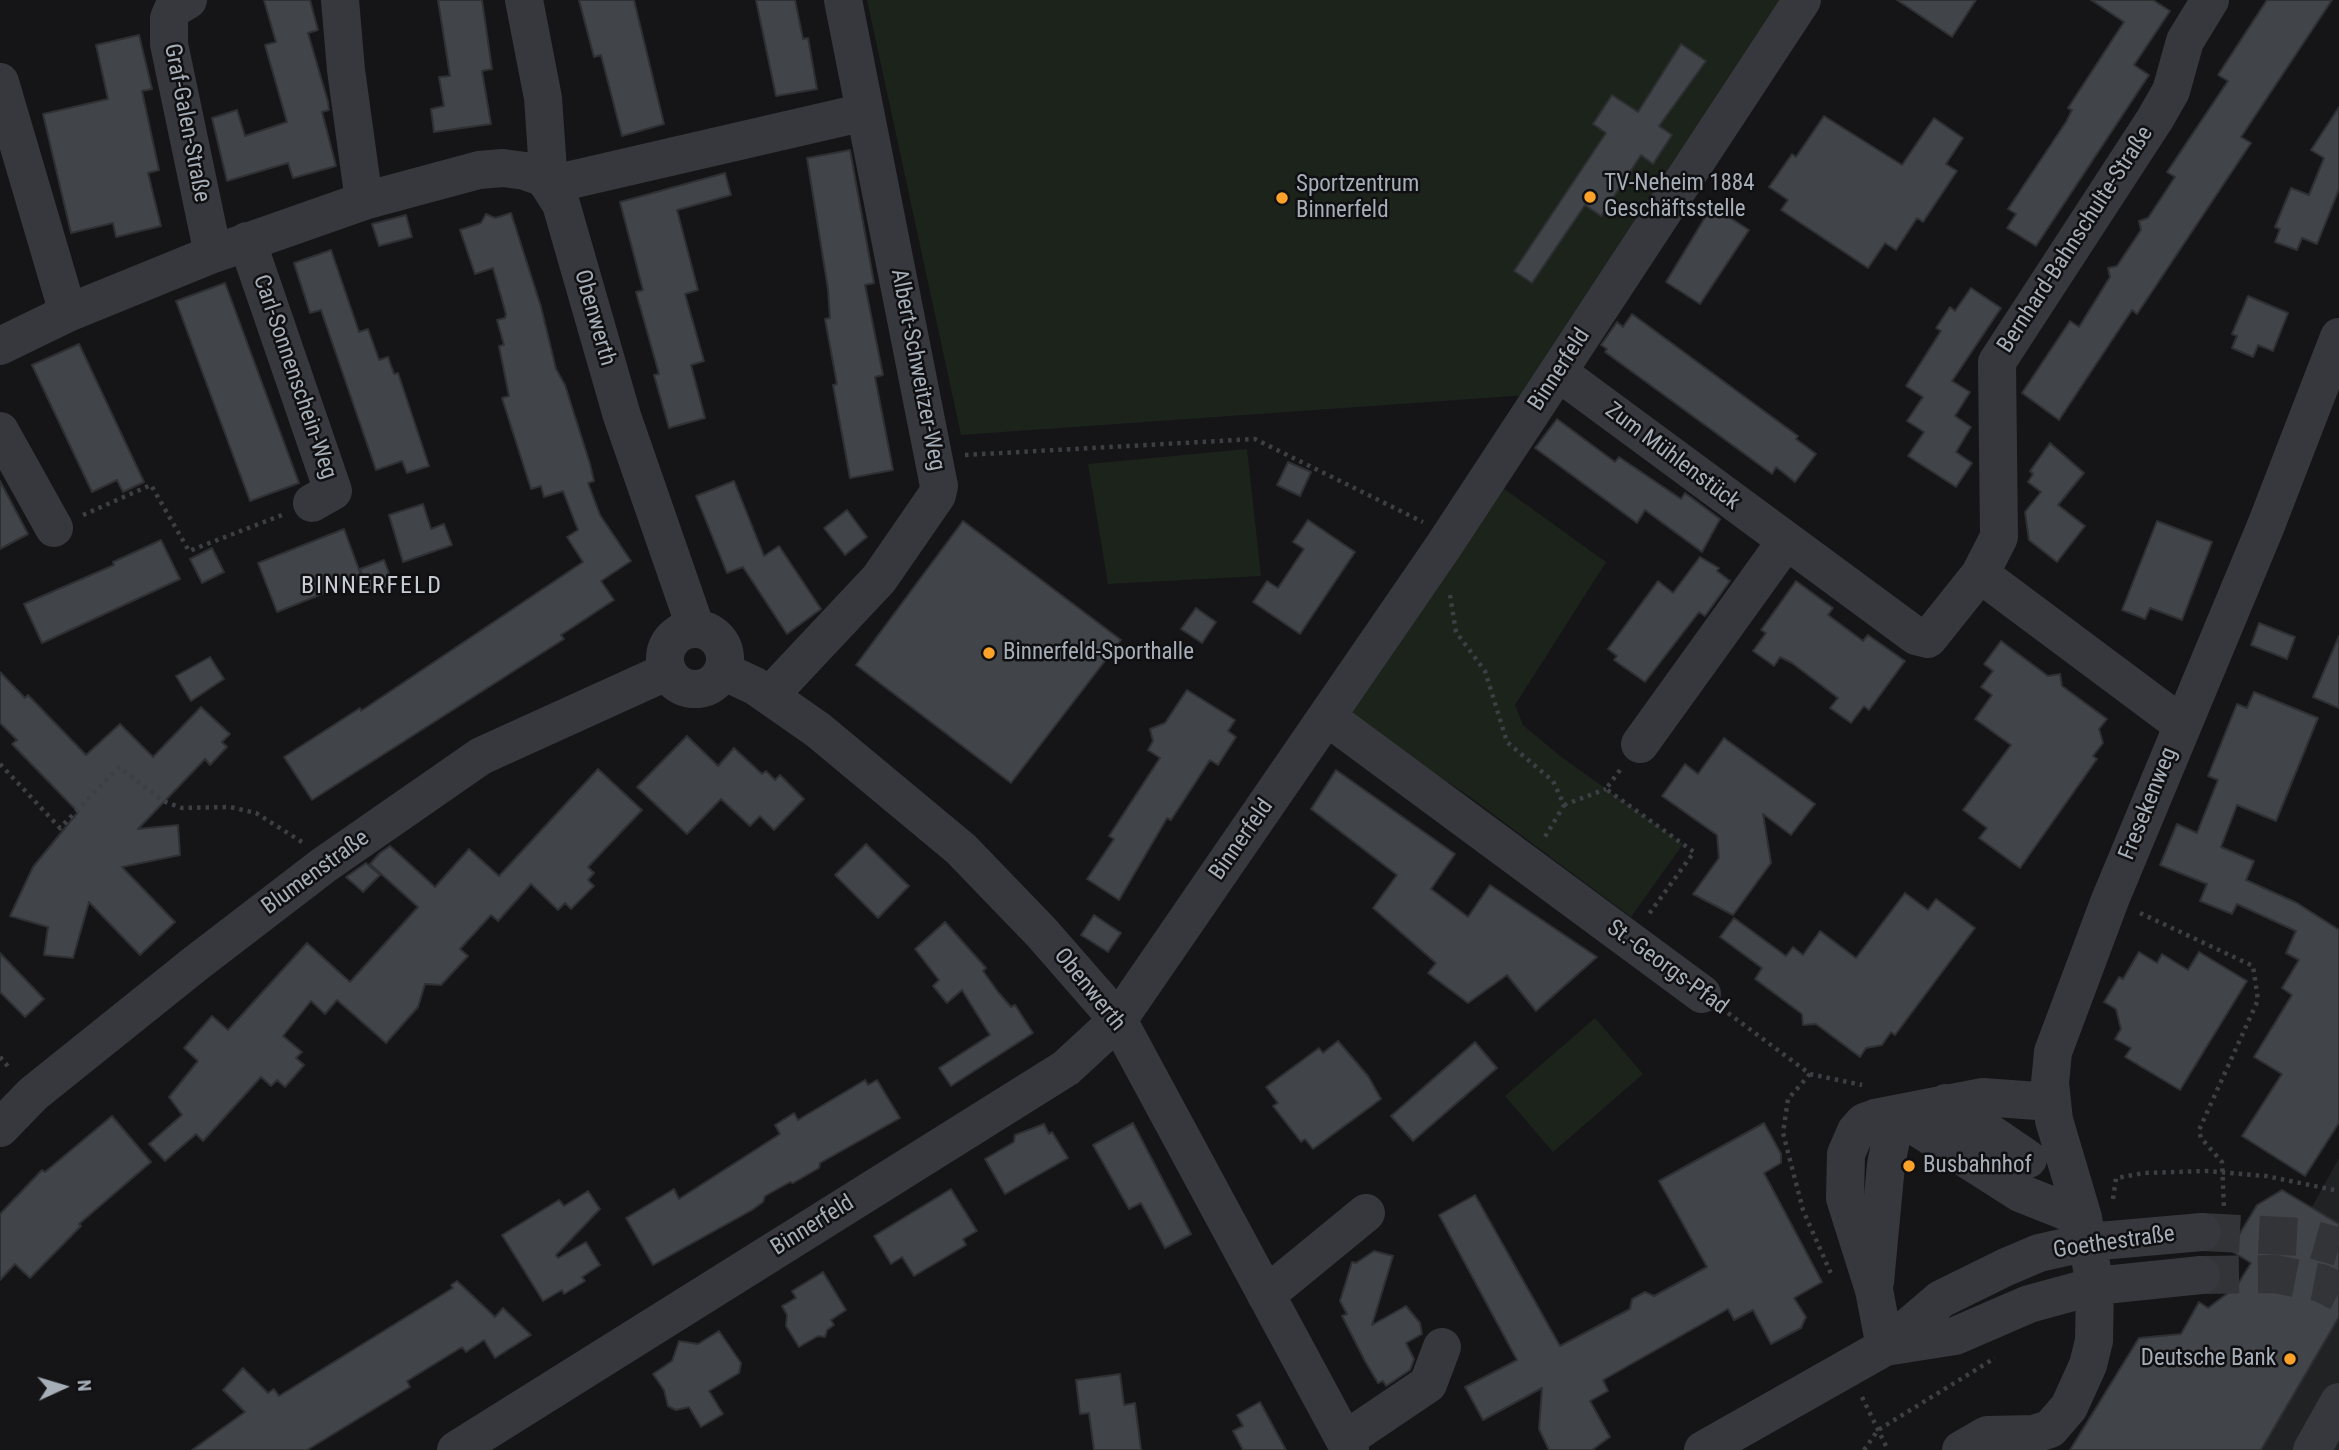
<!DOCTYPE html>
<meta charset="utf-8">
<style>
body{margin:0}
#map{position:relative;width:2339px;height:1450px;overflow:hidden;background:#151517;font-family:"Roboto Condensed",sans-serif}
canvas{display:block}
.north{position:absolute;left:28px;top:1352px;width:70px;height:70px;-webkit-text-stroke:5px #101012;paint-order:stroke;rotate:86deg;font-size:19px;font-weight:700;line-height:28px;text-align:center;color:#a6aeb8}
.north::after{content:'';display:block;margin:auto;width:24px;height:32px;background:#a6aeb8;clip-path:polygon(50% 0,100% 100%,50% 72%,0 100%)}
</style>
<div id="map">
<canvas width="2339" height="1450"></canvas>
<div class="north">N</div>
</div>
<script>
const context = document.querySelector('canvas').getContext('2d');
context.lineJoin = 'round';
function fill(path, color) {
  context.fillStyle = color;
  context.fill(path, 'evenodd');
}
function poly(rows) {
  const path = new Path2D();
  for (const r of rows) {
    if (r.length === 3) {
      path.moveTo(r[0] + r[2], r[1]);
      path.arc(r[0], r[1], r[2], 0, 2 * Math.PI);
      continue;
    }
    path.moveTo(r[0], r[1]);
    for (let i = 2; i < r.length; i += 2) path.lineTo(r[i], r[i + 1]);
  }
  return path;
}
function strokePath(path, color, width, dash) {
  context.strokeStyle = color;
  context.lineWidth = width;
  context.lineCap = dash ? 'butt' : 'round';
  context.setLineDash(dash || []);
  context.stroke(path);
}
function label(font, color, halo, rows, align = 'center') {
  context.font = font + ' "Roboto Condensed",sans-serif';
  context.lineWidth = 5;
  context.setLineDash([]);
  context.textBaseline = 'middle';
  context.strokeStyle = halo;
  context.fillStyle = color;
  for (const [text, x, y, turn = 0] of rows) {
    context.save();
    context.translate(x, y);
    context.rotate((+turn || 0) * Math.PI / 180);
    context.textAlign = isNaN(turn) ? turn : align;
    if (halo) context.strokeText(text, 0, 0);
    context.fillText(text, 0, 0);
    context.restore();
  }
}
fill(poly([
 [2339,1158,2339,1450,2176,1450,2275,1274]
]), '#212224');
fill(poly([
 [867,0,1780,0,1528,395,961,435],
 [1247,449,1261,576,1108,584,1088,464],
 [1503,488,1606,562,1515,705,1523,725,1560,756,1683,844,1631,917,1470,797,1345,713],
 [1595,1018,1643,1074,1553,1152,1505,1096]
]), '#1b231b');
const building = poly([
 [264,0,310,0,318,30,308,33,328,102,329,110,322,112,336,166,293,178,288,163,227,181,212,118,237,110,245,136,287,122,265,45,276,42,264,0],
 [438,0,482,0,492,69,482,71,491,124,434,132,431,109,444,106,439,77,450,76,438,0],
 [579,0,634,0,664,124,622,136,601,55,594,57,579,0],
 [756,0,795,0,803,39,808,38,817,89,776,96,756,0],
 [1897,0,1976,0,1952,37,1897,0],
 [2091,0,2153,0,2170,11,2134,65,2149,75,2036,246,2007,228,2016,214,2008,209,2066,122,2072,110,2068,108,2124,22,2091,0],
 [2267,0,2332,0,2241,137,2251,143,2137,314,2132,310,2059,420,2022,393,2070,321,2079,327,2110,277,2108,268,2117,266,2141,230,2139,221,2148,218,2175,177,2167,172,2228,81,2218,75,2267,0],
 [139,35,152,89,142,91,159,170,148,173,161,226,116,237,113,223,71,233,43,114,108,99,96,45,139,35],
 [1681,44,1706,61,1659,126,1672,135,1653,164,1641,155,1601,216,1585,205,1532,283,1514,271,1606,133,1593,124,1612,95,1638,112,1681,44],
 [2339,107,2339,189,2317,244,2302,238,2297,250,2275,242,2280,229,2275,227,2291,188,2309,195,2324,158,2311,150,2339,107],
 [1824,116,1902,165,1934,118,1963,138,1946,164,1957,171,1923,222,1917,218,1896,250,1885,243,1868,268,1781,210,1788,200,1769,187,1792,154,1796,157,1824,116],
 [850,150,874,283,865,285,883,375,875,377,893,470,850,478,833,385,837,384,825,319,830,318,828,289,807,158,850,150],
 [725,173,731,195,677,210,698,290,685,294,704,361,691,365,705,418,669,428,654,375,659,374,636,292,643,290,620,202,725,173],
 [1712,206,1749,230,1700,304,1666,282,1712,206],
 [511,213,541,307,556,369,565,385,590,464,594,481,588,483,600,515,631,561,601,581,614,600,561,635,564,639,312,800,284,757,360,708,361,711,583,562,567,537,578,530,563,491,544,497,541,486,531,489,502,398,509,396,499,346,504,345,497,320,505,318,506,314,493,268,475,274,460,230,481,223,486,214,495,218,511,213],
 [406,215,412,237,379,246,372,224,406,215],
 [331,250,359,332,368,329,379,360,388,357,394,374,398,373,429,466,407,473,402,461,376,470,321,310,310,313,294,263,331,250],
 [225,283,299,483,250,501,176,301,225,283],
 [1971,288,2001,308,1952,381,1970,392,1955,416,1971,427,1956,452,1972,463,1956,487,1908,456,1924,432,1907,421,1923,397,1906,386,1941,331,1936,328,1950,307,1955,311,1971,288],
 [2248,296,2288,313,2273,351,2258,345,2253,357,2232,348,2237,336,2232,334,2248,296],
 [1632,314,1798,436,1796,439,1816,454,1795,482,1776,467,1772,474,1605,352,1607,349,1601,345,1617,322,1623,327,1632,314],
 [79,344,144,482,123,492,117,480,92,492,32,365,79,344],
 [1557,419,1615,462,1619,457,1681,499,1685,493,1720,519,1702,552,1645,510,1637,523,1535,448,1557,419],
 [2050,443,2084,473,2058,505,2085,526,2057,562,2029,540,2025,512,2041,492,2028,482,2033,474,2030,471,2050,443],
 [1288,462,1311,472,1300,496,1277,485,1288,462],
 [0,481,28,534,0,549,0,481],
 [734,481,764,556,779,546,821,609,787,634,743,567,727,573,696,496,734,481],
 [423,504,431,529,444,524,452,545,403,562,389,515,423,504],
 [847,510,867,537,845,555,824,528,847,510],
 [1308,520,1355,552,1300,634,1253,602,1267,581,1278,588,1304,549,1293,542,1308,520],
 [963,521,1121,640,1011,783,856,665,963,521],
 [2157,521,2212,542,2182,620,2150,608,2145,619,2122,610,2157,521],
 [344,529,362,578,277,612,258,563,344,529],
 [161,540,180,579,42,643,24,604,114,565,113,562,161,540],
 [212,548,224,572,202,583,190,559,212,548],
 [1700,557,1719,568,1717,571,1730,581,1705,616,1699,612,1645,682,1614,660,1617,656,1608,649,1658,581,1673,593,1700,557],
 [384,560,393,584,368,594,360,569,384,560],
 [1796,581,1833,608,1828,615,1863,641,1868,635,1905,661,1869,710,1864,706,1851,723,1830,708,1838,698,1792,663,1780,657,1774,666,1753,651,1766,633,1761,630,1796,581],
 [1196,608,1216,622,1202,643,1181,629,1196,608],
 [2259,623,2295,637,2287,659,2251,645,2259,623],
 [2339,636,2339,708,2313,697,2339,636],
 [2001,641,2048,676,2060,674,2062,686,2107,719,2099,729,2103,743,2093,756,2097,759,2020,868,1979,838,1987,828,1963,810,2011,745,1975,719,1992,695,1981,687,1993,671,1984,664,2001,641],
 [210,657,224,679,191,701,176,676,210,657],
 [0,672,25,698,28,695,86,755,120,724,153,757,201,707,230,734,222,742,227,747,210,765,205,759,138,829,178,825,180,855,122,867,175,922,140,955,89,902,73,958,44,955,48,927,10,916,33,867,78,812,12,744,17,740,0,723,0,672],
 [1187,690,1235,720,1228,731,1236,737,1218,765,1210,760,1171,820,1167,818,1119,900,1087,879,1114,839,1109,836,1160,758,1148,750,1153,741,1150,729,1165,723,1187,690],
 [2254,692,2318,718,2276,821,2237,805,2221,847,2254,861,2246,880,2297,903,2339,930,2339,1123,2305,1176,2242,1136,2282,1074,2254,1057,2292,995,2282,988,2299,960,2286,953,2296,931,2237,904,2232,914,2200,901,2207,884,2160,865,2177,824,2197,833,2218,780,2208,776,2237,704,2247,708,2254,692],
 [687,736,718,766,734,748,762,774,766,771,775,780,780,775,804,799,774,830,760,816,750,826,721,799,687,834,637,787,687,736],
 [1724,738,1815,804,1791,835,1763,814,1771,863,1733,915,1693,894,1719,858,1717,835,1662,796,1685,764,1698,774,1724,738],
 [598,769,642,810,588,867,594,873,588,880,594,886,571,909,565,903,558,910,531,884,498,921,491,915,460,949,468,956,441,985,425,984,418,1007,386,1043,337,1000,325,1014,311,1001,283,1036,302,1052,296,1058,304,1065,285,1087,277,1080,271,1086,261,1077,203,1141,196,1134,165,1161,149,1144,182,1115,169,1097,198,1061,184,1048,212,1016,228,1030,307,943,350,982,418,907,370,864,380,853,390,846,435,887,469,849,499,876,598,769],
 [1336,770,1455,854,1431,889,1468,917,1490,885,1597,957,1536,1011,1507,975,1468,1003,1428,973,1436,963,1373,908,1397,875,1311,809,1336,770],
 [866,844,909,886,878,918,835,875,866,844],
 [366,863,380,875,363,892,346,877,366,863],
 [1905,893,1928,910,1936,899,1975,928,1895,1035,1891,1032,1882,1045,1866,1048,1860,1057,1816,1024,1803,1025,1802,1014,1755,979,1762,968,1720,937,1734,918,1786,956,1793,947,1803,955,1820,931,1856,958,1905,893],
 [1094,915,1121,933,1108,952,1081,935,1094,915],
 [945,922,986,968,983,971,998,992,1011,1007,1015,1005,1033,1033,951,1086,939,1068,990,1035,962,990,947,1003,933,986,939,980,915,949,945,922],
 [2139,952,2157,963,2162,954,2188,970,2199,952,2247,981,2180,1090,2125,1057,2131,1048,2115,1039,2121,1029,2116,1009,2104,1002,2119,977,2123,979,2139,952],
 [0,953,44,999,25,1017,0,992,0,953],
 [1338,1041,1368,1076,1381,1099,1313,1149,1305,1139,1301,1142,1273,1106,1278,1103,1266,1087,1319,1048,1323,1053,1338,1041],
 [1475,1042,1497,1068,1413,1141,1391,1116,1475,1042],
 [865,1080,868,1085,877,1080,900,1118,820,1163,819,1168,793,1183,790,1182,765,1196,763,1202,752,1210,653,1265,626,1218,674,1189,679,1199,780,1134,775,1125,794,1113,798,1120,865,1080],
 [112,1116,151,1162,79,1224,81,1226,30,1278,15,1264,0,1280,0,1214,42,1170,45,1172,112,1116],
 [1133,1123,1191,1234,1165,1248,1141,1203,1129,1209,1093,1145,1133,1123],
 [1764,1123,1781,1154,1781,1163,1764,1173,1822,1282,1794,1298,1806,1317,1801,1328,1771,1344,1753,1310,1734,1320,1728,1309,1603,1380,1608,1391,1590,1401,1610,1437,1592,1450,1549,1450,1539,1429,1542,1388,1483,1420,1465,1387,1517,1360,1439,1215,1475,1195,1560,1346,1630,1309,1632,1299,1645,1292,1654,1296,1707,1267,1659,1181,1764,1123],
 [1044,1124,1049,1134,1052,1132,1068,1158,1005,1194,985,1159,1014,1142,1015,1135,1044,1124],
 [951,1189,977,1231,963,1239,966,1245,914,1276,902,1257,891,1264,874,1236,951,1189],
 [2282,1190,2339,1224,2339,1317,2261,1450,2070,1450,2139,1338,2181,1334,2199,1302,2208,1308,2236,1287,2251,1263,2230,1250,2257,1205,2282,1190],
 [588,1191,600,1209,556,1255,558,1258,586,1242,600,1265,582,1277,585,1281,564,1294,562,1290,543,1301,502,1235,559,1200,564,1206,588,1191],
 [1374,1251,1393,1256,1372,1325,1406,1306,1420,1323,1422,1334,1406,1343,1414,1359,1410,1370,1386,1386,1383,1381,1378,1383,1365,1361,1342,1316,1347,1314,1340,1301,1352,1262,1356,1263,1374,1251],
 [823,1272,846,1310,831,1320,834,1325,827,1330,825,1337,818,1336,799,1347,786,1326,787,1315,782,1306,796,1298,792,1291,823,1272],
 [457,1281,495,1317,503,1308,531,1335,495,1358,484,1340,466,1352,462,1347,407,1381,410,1387,307,1450,192,1450,245,1412,223,1390,243,1368,268,1393,274,1389,279,1396,453,1288,451,1285,457,1281],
 [719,1331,741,1363,739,1373,709,1391,723,1414,701,1427,689,1407,676,1410,668,1406,664,1390,653,1374,672,1361,679,1341,698,1344,719,1331],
 [1120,1374,1124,1405,1135,1403,1141,1450,1094,1450,1089,1413,1080,1414,1076,1380,1120,1374],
 [1260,1402,1286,1450,1243,1450,1233,1431,1243,1426,1237,1415,1260,1402]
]);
fill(building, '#414448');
strokePath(building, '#2f3034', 2);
strokePath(poly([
 [2202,1232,2304,1237,2339,1247],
 [2201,1275,2275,1274,2321,1283,2339,1292]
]), '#323437', 38, [38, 19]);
strokePath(poly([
 [965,455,1255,439,1423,522],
 [83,515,151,485,189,551,282,515],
 [1450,595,1456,632,1485,671,1507,742,1553,781,1564,805,1545,837],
 [0,764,60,828,119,767,163,801,182,808,230,807,256,813,302,842],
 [1620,770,1606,789,1694,852,1649,914],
 [1564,805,1606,789],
 [2140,913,2253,966,2258,1000,2199,1130,2201,1138,2222,1162,2224,1208],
 [1728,1013,1810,1074,1862,1085],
 [0,1057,11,1070],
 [1810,1074,1788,1099,1783,1133,1803,1210,1832,1276],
 [2113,1199,2116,1178,2145,1173,2206,1171,2266,1176,2339,1191],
 [1862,1397,1888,1450],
 [1864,1450,1878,1430,1995,1358]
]), '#3c3f44', 4.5, [3.5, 5]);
strokePath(poly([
 [188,0,173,9,169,18,169,44,213,254],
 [340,0,346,70,364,201],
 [524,0,543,98,549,185,561,204,622,416,696,629],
 [0,82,68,313],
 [549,185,865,112],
 [247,241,333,491,312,503],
 [0,346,68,313,213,254,364,201,479,170,503,168,525,171,542,177,549,185],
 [1558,372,1916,636,1928,639,1980,574,1999,537,1997,362,2155,119,2171,91,2185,41,2210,0],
 [0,431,54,528],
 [1980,574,2181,724],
 [695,659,30],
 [723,671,755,686,818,730,961,849,1042,933,1118,1020,1350,1450],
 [770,695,879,579,937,495,939,486,843,0],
 [1327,717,1702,994],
 [1640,744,1786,541],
 [1946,1103,2028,1159],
 [1896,1114,2020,1193,2083,1218],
 [0,1128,33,1094,195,964,324,865,481,756,666,672],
 [1875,1282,1886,1165,1896,1114],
 [1266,1295,1366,1213],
 [1885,1347,1874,1290,1845,1198,1846,1154,1856,1131,1864,1122,1875,1118,1983,1097,2051,1102],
 [1885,1347,1955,1336,2029,1304,2095,1286,2201,1275],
 [1345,1440,1428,1384,1442,1347],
 [456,1450,1066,1068,1118,1020,1443,547,1802,0],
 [1703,1450,1885,1347,1941,1299,2006,1267,2039,1253,2088,1242,2202,1232],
 [1961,1450,1987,1435,2034,1434,2050,1429,2069,1407,2088,1365,2094,1341,2095,1286,2083,1218,2054,1120,2050,1083,2053,1052,2110,900,2265,528,2339,337],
 [2312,1450,2339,1402]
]), '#36383d', 38);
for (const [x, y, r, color] of [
 [1590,197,7,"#fca129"],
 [1282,198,7,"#fca129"],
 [989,653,7,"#fca129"],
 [1909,1166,7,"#fca129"],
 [2290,1359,7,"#fca129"]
]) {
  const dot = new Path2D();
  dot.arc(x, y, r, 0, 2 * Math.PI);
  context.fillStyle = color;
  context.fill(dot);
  strokePath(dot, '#101012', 2.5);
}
label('23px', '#a6aeb8', '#101012', [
 ["Graf-Galen-Straße",186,123,79],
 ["Bernhard-Bahnschulte-Straße",2076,240,-57],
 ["Obenwerth",594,318,74],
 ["Albert-Schweitzer-Weg",917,370,79],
 ["Binnerfeld",1560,370,-57],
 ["Carl-Sonnenschein-Weg",294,377,71],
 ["Zum Mühlenstück",1672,457,37],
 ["Fresekenweg",2149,804,-68],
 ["Binnerfeld",1242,840,-55],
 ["Blumenstraße",316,873,-36],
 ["St.-Georgs-Pfad",1667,968,36],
 ["Obenwerth",1089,990,51],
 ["Binnerfeld",813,1226,-32],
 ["Goethestraße",2114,1243,-8]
]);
label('23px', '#a6aeb8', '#101012', [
 ["TV-Neheim 1884",1604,184],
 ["Geschäftsstelle",1604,210],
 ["Sportzentrum",1296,185],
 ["Binnerfeld",1296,211],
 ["Binnerfeld-Sporthalle",1003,653],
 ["Busbahnhof",1923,1166],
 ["Deutsche Bank",2276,1359,"right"]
], 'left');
context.letterSpacing = '2px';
label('24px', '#c8ccd4', '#101012', [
 ["BINNERFELD",372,587]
]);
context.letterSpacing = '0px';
</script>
